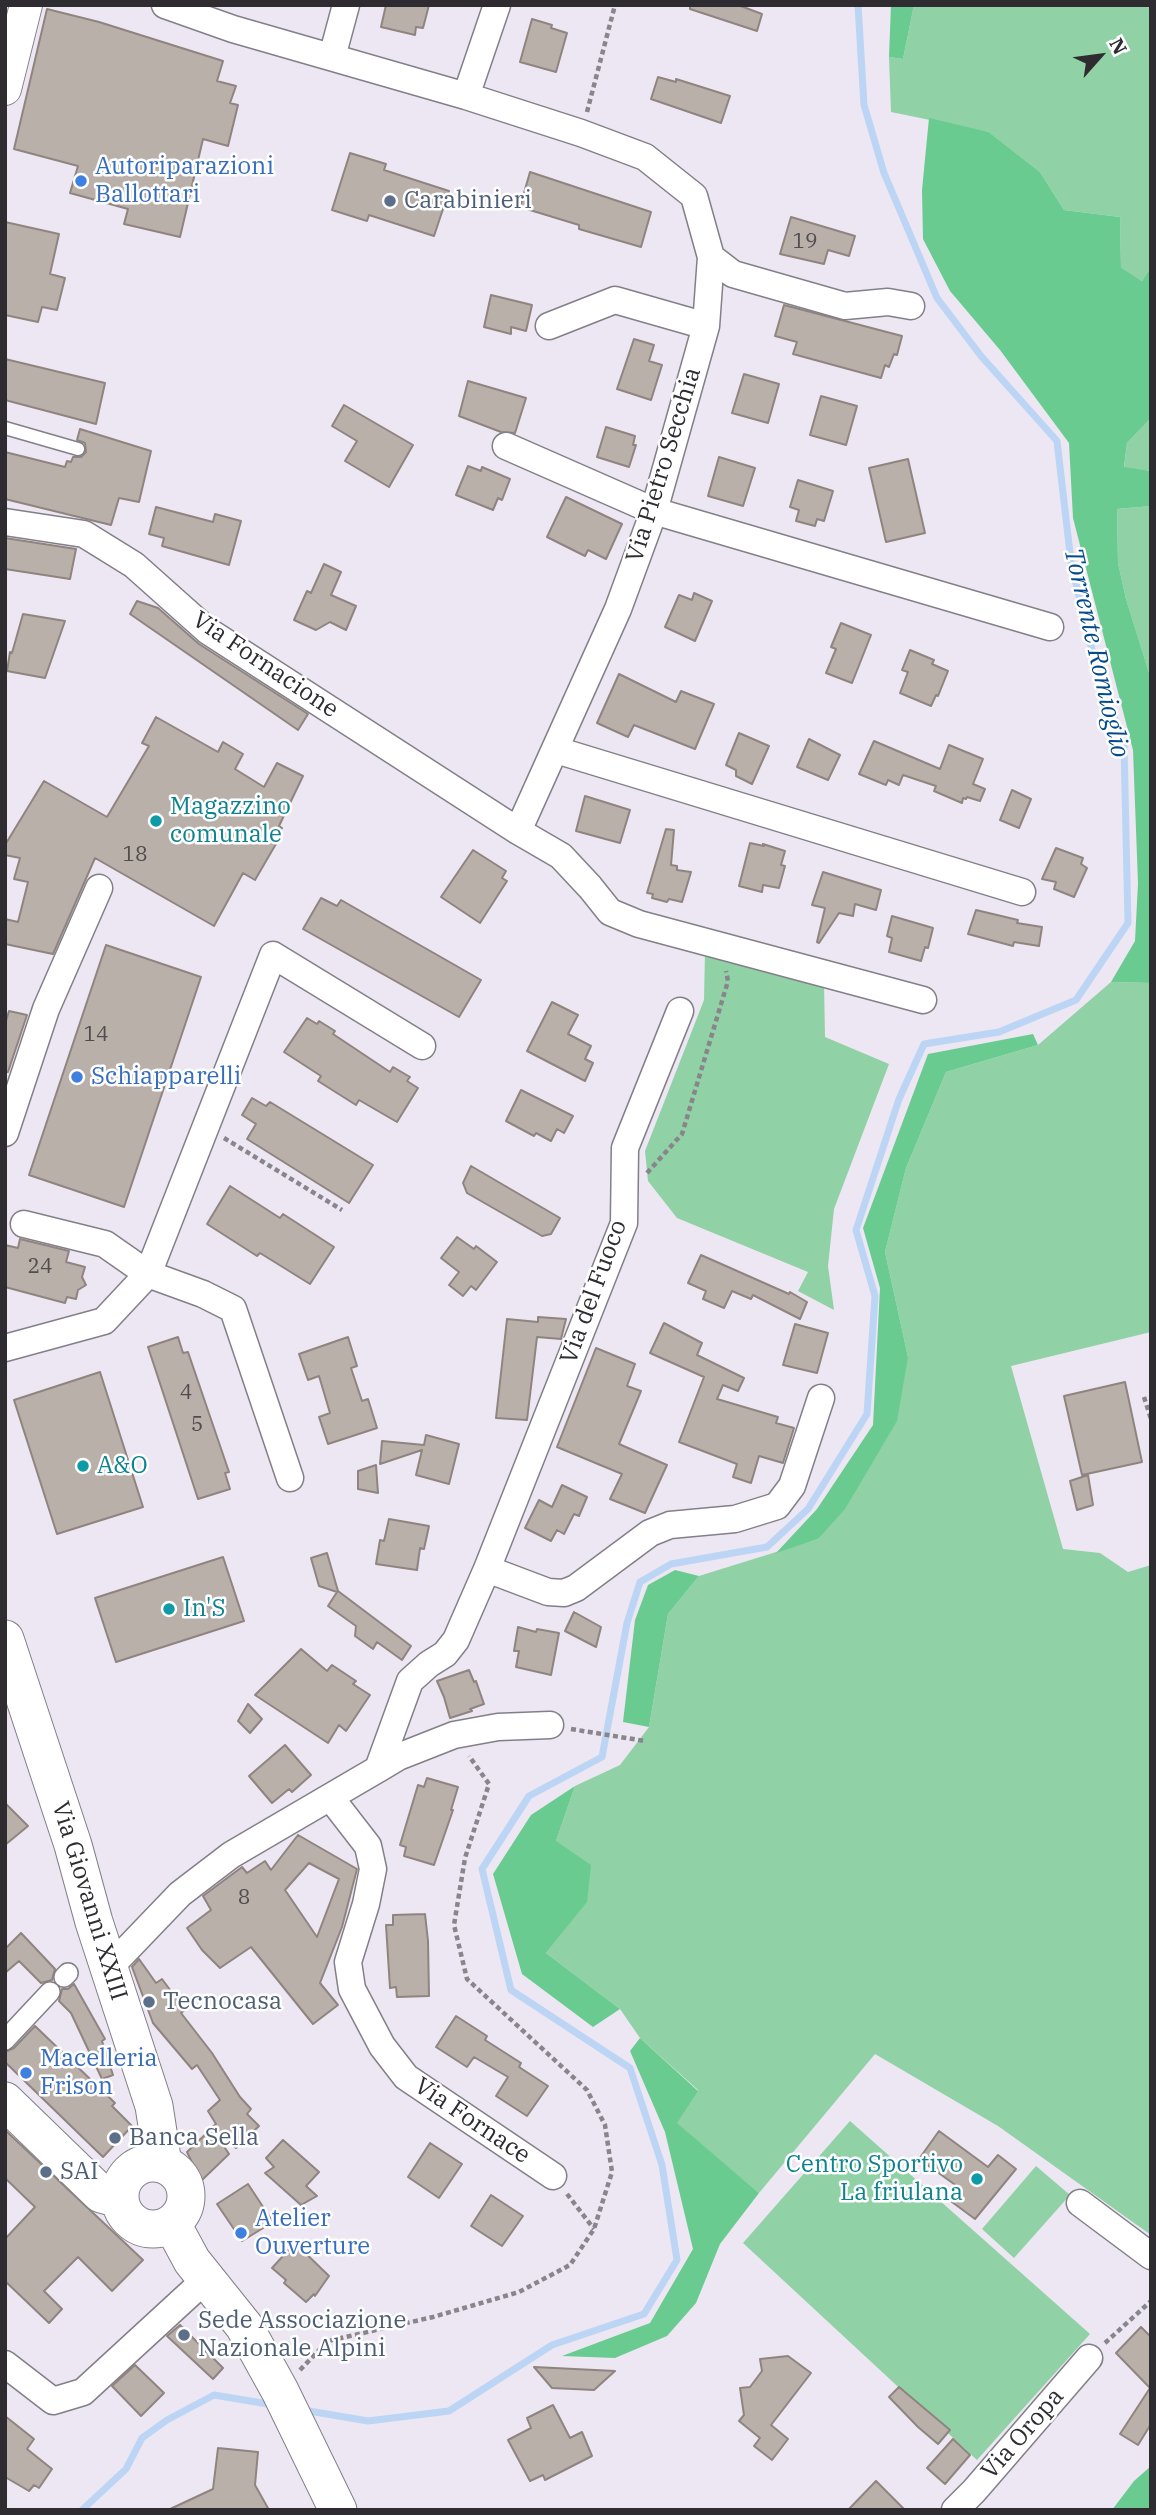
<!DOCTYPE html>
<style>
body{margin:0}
#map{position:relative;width:1156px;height:2515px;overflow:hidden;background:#ece7f2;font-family:"IBM Plex Serif",serif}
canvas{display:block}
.frame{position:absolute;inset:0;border:7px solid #2e2c30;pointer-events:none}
.north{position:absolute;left:1065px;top:21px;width:70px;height:70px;-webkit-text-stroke:5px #fff;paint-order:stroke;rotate:62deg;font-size:19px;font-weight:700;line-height:28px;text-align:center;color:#2e2c30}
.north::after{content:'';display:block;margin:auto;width:24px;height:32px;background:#2e2c30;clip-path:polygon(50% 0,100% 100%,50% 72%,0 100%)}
</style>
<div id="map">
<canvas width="1156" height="2515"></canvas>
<div class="frame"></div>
<div class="north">N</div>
</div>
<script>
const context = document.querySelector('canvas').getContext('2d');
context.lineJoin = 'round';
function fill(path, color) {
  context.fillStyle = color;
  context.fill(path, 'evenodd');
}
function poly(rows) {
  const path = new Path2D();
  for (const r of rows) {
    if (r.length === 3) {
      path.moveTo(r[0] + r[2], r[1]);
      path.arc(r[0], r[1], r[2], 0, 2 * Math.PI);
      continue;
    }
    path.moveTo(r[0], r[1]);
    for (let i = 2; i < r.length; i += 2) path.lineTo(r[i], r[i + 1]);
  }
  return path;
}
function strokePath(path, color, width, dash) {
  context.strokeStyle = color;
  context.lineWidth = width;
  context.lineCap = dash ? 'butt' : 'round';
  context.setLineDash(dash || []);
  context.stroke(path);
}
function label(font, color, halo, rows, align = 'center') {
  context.font = font + ' "IBM Plex Serif",serif';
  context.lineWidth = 5;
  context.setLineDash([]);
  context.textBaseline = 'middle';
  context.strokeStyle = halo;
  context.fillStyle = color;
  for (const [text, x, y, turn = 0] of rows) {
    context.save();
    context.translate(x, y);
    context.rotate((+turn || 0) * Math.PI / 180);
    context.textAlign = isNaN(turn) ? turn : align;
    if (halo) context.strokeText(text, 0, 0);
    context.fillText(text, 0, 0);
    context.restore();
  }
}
fill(poly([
 [914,5,1151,5,1151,267,1142,281,1121,269,1120,217,1064,210,1040,172,989,132,891,112,889,57,903,59],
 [1151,418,1151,471,1124,468,1127,443],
 [1151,506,1151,679,1126,599,1118,563,1117,509],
 [705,952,824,984,825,1037,889,1064,834,1209,828,1266,834,1310,798,1291,808,1272,677,1218,648,1181,645,1151,704,1000],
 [1111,982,1151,983,1151,1332,1011,1366,1063,1549,1100,1553,1128,1572,1151,1565,1151,2235,998,2126,875,2054,759,2193,676,2123,698,2090,640,2038,620,2009,546,1953,587,1901,556,1841,575,1786,620,1765,649,1727,668,1614,699,1576,818,1539,908,1357,885,1252,906,1168,946,1072,1038,1045],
 [850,2121,1090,2334,977,2460,743,2243],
 [1036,2166,1070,2195,1014,2258,982,2229]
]), '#90d1a6');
fill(poly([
 [891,5,914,5,903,59,889,57],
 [929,118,989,132,1040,172,1064,210,1120,217,1121,268,1142,281,1151,267,1151,418,1127,443,1124,467,1151,471,1151,506,1117,509,1118,563,1126,599,1151,679,1151,983,1111,982,1135,941,1138,883,1133,750,1073,518,1069,443,1000,350,950,291,923,239,922,190],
 [1033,1034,1038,1045,946,1072,906,1168,885,1252,908,1357,897,1421,845,1509,818,1539,776,1553,817,1509,873,1425,880,1288,863,1228,928,1054],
 [675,1570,699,1576,668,1614,649,1727,623,1722,635,1620,648,1585],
 [575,1786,556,1841,591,1865,587,1902,546,1953,620,2009,593,2027,522,1974,493,1874,531,1815],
 [640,2038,698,2091,677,2123,759,2193,720,2244,696,2303,667,2336,615,2358,562,2356,650,2323,693,2249,665,2132,630,2051],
 [1151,2466,1151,2510,1112,2510,1134,2481]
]), '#6acb90');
strokePath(poly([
 [303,2410,368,2421,449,2411,552,2345,644,2314,677,2260,662,2165,630,2068,511,1990,482,1869,529,1796,602,1757,627,1623,640,1582,671,1564,767,1547,808,1509,867,1414,875,1296,856,1230,899,1099,924,1044,999,1032,1076,1000,1128,923,1124,746,1090,643,1071,562,1057,441,981,356,937,298,884,173,864,105,858,5],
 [82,2510,126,2469,142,2438,167,2420,214,2395,274,2405]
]), '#bcd5f4', 7);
const building = poly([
 [386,5,429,5,423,28,416,27,415,35,381,27,386,5],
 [690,5,738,5,762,14,757,31,690,9,690,5],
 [47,9,99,22,223,61,217,81,236,86,230,103,238,105,228,146,203,139,180,237,124,224,128,209,70,193,78,166,14,149,47,9],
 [532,19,552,25,551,28,567,33,556,72,520,62,532,19],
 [658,77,676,82,676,79,730,96,721,123,651,99,658,77],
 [350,153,386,164,384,170,449,191,434,236,369,215,367,221,332,210,350,153],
 [530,172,651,212,641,247,579,229,579,225,520,207,530,172],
 [791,217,855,236,849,256,828,250,824,264,780,254,791,217],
 [5,222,59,234,50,274,65,278,57,310,42,307,38,322,5,315,5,222],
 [491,295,532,305,526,331,511,327,511,334,484,327,491,295],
 [784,305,902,336,897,355,894,354,889,367,885,365,881,378,793,354,797,342,775,336,784,305],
 [634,339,654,345,649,361,662,365,651,400,617,389,634,339],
 [5,359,105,383,96,424,5,400,5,359],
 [744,374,779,384,768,423,732,413,744,374],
 [468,381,526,398,515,433,501,432,459,416,468,381],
 [821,396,857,406,846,445,810,435,821,396],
 [344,405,413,445,389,487,345,461,357,441,332,426,344,405],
 [606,427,635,436,633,445,636,445,629,467,597,457,606,427],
 [80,429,151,451,139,502,119,498,111,525,5,499,5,452,65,467,67,461,71,462,73,457,81,457,86,452,85,443,77,440,80,429],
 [719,457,755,468,743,506,708,496,719,457],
 [908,459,925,533,886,542,869,468,908,459],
 [468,466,481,471,482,467,510,479,502,500,498,498,493,510,456,495,468,466],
 [798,480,833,491,824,521,817,519,815,526,796,521,799,510,790,507,798,480],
 [566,497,622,524,606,559,588,550,585,556,547,537,566,497],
 [156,507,213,522,215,514,241,521,229,565,162,546,164,538,149,534,156,507],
 [5,538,76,549,70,579,5,569,5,538],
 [324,564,341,572,331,595,356,606,346,630,330,622,316,630,294,620,307,591,311,593,324,564],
 [694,593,712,601,695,641,665,627,679,595,692,600,694,593],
 [137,601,158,608,199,644,308,714,298,730,130,614,137,601],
 [23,614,65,621,45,678,7,671,10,652,12,653,23,614],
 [841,623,871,635,852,683,826,673,836,649,831,647,841,623],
 [910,650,934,660,932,664,948,671,938,696,936,695,931,706,900,693,908,672,902,670,910,650],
 [619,674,676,702,681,691,714,704,695,749,634,725,628,737,597,723,619,674],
 [156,717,218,752,223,742,243,754,235,769,264,787,277,763,303,776,279,826,282,828,276,835,280,837,255,880,243,873,214,926,95,858,53,954,5,944,5,919,18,922,28,882,14,879,20,858,5,855,5,845,44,781,107,817,149,746,142,743,156,717],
 [739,733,769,746,752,784,736,776,736,770,726,765,739,733],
 [809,739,840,755,828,780,797,767,809,739],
 [874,741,940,769,949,745,983,759,973,784,985,789,980,801,967,797,966,799,963,798,962,803,934,791,936,786,903,775,899,785,888,780,886,785,859,774,874,741],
 [1012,790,1031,799,1019,828,1000,820,1012,790],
 [585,796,630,810,620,843,576,831,585,796],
 [666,829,674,830,671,865,677,866,677,870,691,872,682,902,669,899,667,902,652,898,653,894,647,893,666,829],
 [750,843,764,846,763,844,785,851,781,865,785,866,779,888,763,885,762,892,739,886,750,843],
 [1056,848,1083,858,1081,864,1087,868,1074,897,1054,889,1056,882,1042,879,1056,848],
 [473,850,506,871,502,878,507,881,480,923,441,897,473,850],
 [823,872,881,890,876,910,855,904,853,916,839,913,819,943,817,942,825,908,812,905,823,872],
 [321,898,337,906,341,900,481,980,459,1017,303,929,321,898],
 [976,910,1018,920,1017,923,1042,927,1039,946,1014,942,1013,946,968,934,976,910],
 [892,916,933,928,928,948,925,947,921,961,889,952,892,938,887,936,892,916],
 [106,945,201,977,124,1207,29,1175,106,945],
 [552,1002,578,1015,568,1034,591,1046,585,1059,593,1063,585,1081,527,1051,552,1002],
 [9,1011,27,1015,8,1072,5,1072,5,1024,9,1011],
 [307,1018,317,1024,319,1021,335,1031,333,1034,390,1072,393,1067,410,1077,407,1081,418,1088,397,1122,359,1100,356,1105,318,1081,321,1076,284,1052,307,1018],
 [521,1090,573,1116,564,1133,557,1129,551,1141,536,1133,534,1136,506,1121,521,1090],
 [252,1098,266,1106,270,1102,373,1165,349,1203,247,1139,256,1124,242,1115,252,1098],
 [471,1166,560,1218,551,1234,542,1236,467,1193,463,1183,471,1166],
 [230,1186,280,1218,283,1214,334,1247,310,1284,260,1253,257,1256,207,1224,230,1186],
 [457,1237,474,1249,476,1246,497,1262,476,1290,471,1286,463,1296,449,1285,459,1272,441,1258,457,1237],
 [20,1239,69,1251,66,1262,85,1267,82,1277,86,1285,78,1290,76,1299,67,1297,65,1303,5,1287,5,1245,18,1248,20,1239],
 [701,1255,789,1294,790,1292,807,1302,800,1319,753,1295,751,1299,732,1291,724,1308,703,1299,706,1291,688,1283,701,1255],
 [538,1317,566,1319,561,1339,537,1337,527,1420,496,1418,507,1319,538,1322,538,1317],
 [664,1323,702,1343,697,1355,744,1378,738,1391,723,1385,717,1399,778,1417,776,1423,794,1428,783,1463,759,1456,751,1483,733,1477,737,1464,679,1442,704,1377,650,1353,664,1323],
 [795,1324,828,1333,817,1373,783,1365,795,1324],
 [178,1337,183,1353,188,1352,229,1472,225,1473,230,1489,198,1499,148,1347,178,1337],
 [348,1337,357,1366,351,1368,362,1401,368,1399,377,1428,328,1444,319,1417,330,1413,319,1376,308,1380,299,1354,348,1337],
 [596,1348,635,1364,627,1386,641,1391,619,1444,667,1465,645,1513,610,1499,622,1474,557,1447,596,1348],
 [100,1372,143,1507,57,1534,14,1400,100,1372],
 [1125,1382,1142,1462,1082,1475,1064,1396,1125,1382],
 [426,1435,459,1444,449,1484,416,1475,422,1450,380,1464,382,1441,424,1445,426,1435],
 [376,1465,378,1493,358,1489,358,1471,376,1465],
 [1088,1475,1093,1505,1077,1510,1070,1481,1088,1475],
 [562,1485,587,1497,579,1516,574,1514,564,1534,557,1530,551,1541,525,1528,539,1500,552,1507,562,1485],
 [389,1519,429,1526,424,1549,420,1548,417,1570,376,1564,380,1540,384,1541,389,1519],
 [327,1553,338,1591,411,1646,402,1660,377,1642,373,1649,355,1636,356,1626,328,1606,337,1592,319,1586,311,1558,327,1553],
 [223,1557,244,1621,116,1662,95,1598,223,1557],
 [574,1612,601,1627,596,1647,565,1631,574,1612],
 [518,1627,536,1632,537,1629,559,1633,551,1675,516,1667,519,1651,514,1651,518,1627],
 [301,1649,327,1671,332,1665,356,1681,353,1684,370,1695,346,1731,339,1725,328,1743,255,1695,301,1649],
 [469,1670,474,1682,476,1681,484,1704,470,1709,472,1711,450,1718,444,1697,437,1681,469,1670],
 [248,1704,262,1719,250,1733,238,1721,248,1704],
 [285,1745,311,1775,292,1792,289,1789,272,1803,249,1776,285,1745],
 [427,1778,458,1787,451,1810,453,1810,434,1865,404,1856,406,1847,400,1845,418,1785,424,1787,427,1778],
 [5,1803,28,1826,5,1845,5,1803],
 [298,1835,357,1869,342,1927,320,1983,338,2005,313,2024,251,1947,220,1968,202,1950,187,1928,211,1910,203,1896,242,1867,247,1873,265,1861,271,1870,298,1835],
 [309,1863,339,1879,317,1937,285,1890,309,1863],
 [425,1914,428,1941,429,1996,397,1997,396,1987,390,1988,386,1925,393,1925,393,1915,425,1914],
 [21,1933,55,1969,52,1980,41,1983,19,1961,5,1973,5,1949,21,1933],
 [139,1959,156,1983,162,1979,185,2010,181,2013,212,2053,240,2097,251,2109,247,2114,259,2126,236,2148,212,2127,216,2124,208,2111,220,2100,197,2065,192,2069,153,2023,132,1967,139,1959],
 [74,1984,105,2039,102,2041,113,2075,102,2079,71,2013,59,2001,62,1989,68,1989,74,1984],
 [456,2016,487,2036,485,2040,521,2063,519,2067,548,2086,527,2116,496,2096,508,2077,474,2057,467,2067,436,2047,456,2016],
 [35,2026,115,2103,112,2106,132,2126,103,2157,5,2062,5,2052,14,2048,35,2026],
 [212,2128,229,2154,201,2181,187,2152,212,2128],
 [5,2130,143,2260,112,2291,78,2257,44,2291,62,2309,49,2323,5,2281,5,2239,35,2207,5,2178,5,2130],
 [939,2131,988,2167,998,2155,1016,2169,975,2219,952,2202,961,2189,919,2159,939,2131],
 [283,2140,319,2172,306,2186,317,2196,301,2205,265,2173,274,2167,266,2158,283,2140],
 [430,2143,462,2164,439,2198,408,2177,430,2143],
 [248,2184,273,2222,242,2241,217,2204,248,2184],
 [491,2195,523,2216,502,2246,471,2226,491,2195],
 [295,2243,329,2276,315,2296,314,2294,306,2302,284,2283,286,2280,272,2268,295,2243],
 [180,2325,223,2368,213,2379,167,2336,180,2325],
 [1141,2327,1151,2337,1151,2424,1138,2445,1120,2434,1150,2388,1116,2353,1141,2327],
 [788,2356,811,2373,771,2425,788,2439,772,2460,754,2446,760,2438,739,2421,744,2415,740,2388,750,2387,762,2371,760,2359,788,2356],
 [135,2365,164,2393,141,2416,112,2386,135,2365],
 [534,2367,615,2371,594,2390,552,2388,534,2367],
 [899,2387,950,2430,938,2444,918,2427,889,2397,899,2387],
 [553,2405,570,2438,582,2432,592,2456,545,2480,543,2475,530,2481,508,2440,531,2428,527,2418,553,2405],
 [5,2416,34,2439,27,2449,52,2469,39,2488,34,2485,29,2491,5,2477,5,2416],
 [953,2439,970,2455,945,2484,927,2468,953,2439],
 [218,2448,258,2452,255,2485,269,2510,168,2510,213,2489,218,2448],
 [876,2481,905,2510,848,2510,876,2481]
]);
fill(building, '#bab0aa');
strokePath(building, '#8f847f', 2);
const service = poly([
 [5,428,78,449]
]);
const pedestrian = poly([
 [64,1977,68,1973],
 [5,2040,50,1992]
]);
const minor = poly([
 [165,5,233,29,466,96,581,133,645,157,694,196,711,257,706,326,654,511,618,609,518,831],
 [332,57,346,5],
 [466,96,497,5],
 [711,257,733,274,845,306,888,302,911,306],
 [549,326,615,300,706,326],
 [506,446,654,511,1050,627],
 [5,522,84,534,134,565,208,631,518,831,561,856,590,887,610,912,639,924,923,1000],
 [556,750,1022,892],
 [5,1133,46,1009,99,888],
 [24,1224,105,1244,148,1274,203,1294,233,1309,290,1478],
 [5,1348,104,1321,148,1274,273,955,422,1046],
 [487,1569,624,1223,625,1148,680,1011],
 [378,1769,398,1757,454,1735,498,1727,550,1725],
 [330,1797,368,1846,373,1869,366,1904,348,1962,352,1989,382,2046,406,2077,553,2176],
 [109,1968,180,1894,231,1855,378,1769,410,1681,429,1664,445,1654,456,1640,487,1569,548,1592,564,1593,576,1588,650,1533,670,1525,735,1519,777,1506,792,1486,821,1398],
 [1080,2203,1151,2256],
 [5,2364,53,2401,83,2392,206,2279],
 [955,2510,974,2491,1089,2358]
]);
const tertiary = poly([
 [5,89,26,5]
]);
const secondary = poly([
 [5,1639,73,1845,94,1922,154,2106,163,2164],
 [5,2101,101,2194,119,2199],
 [153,2196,33],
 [172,2224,192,2261,244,2326,280,2391,338,2510]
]);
strokePath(service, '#837f88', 15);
strokePath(pedestrian, '#837f88', 22);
strokePath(minor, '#837f88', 29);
strokePath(tertiary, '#837f88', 34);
strokePath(secondary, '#837f88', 39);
strokePath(poly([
 [587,112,615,5],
 [224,1138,342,1210],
 [647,1173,682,1134,728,981,726,971],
 [1144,1397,1151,1419],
 [571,1729,645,1741],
 [567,2194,594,2229],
 [1105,2343,1151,2301],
 [300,2370,328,2341,433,2317,519,2292,570,2265,594,2229,612,2172,605,2125,587,2090,467,1979,454,1925,465,1858,489,1784,469,1756]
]), '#88858c', 4.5, [5, 3.5]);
strokePath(service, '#fff', 12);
strokePath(pedestrian, '#fff', 19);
strokePath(minor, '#fff', 26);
strokePath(tertiary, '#fff', 32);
strokePath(secondary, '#fff', 37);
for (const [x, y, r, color] of [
 [81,181,7,"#3f7fe0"],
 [390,201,7,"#5c6f8a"],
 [156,821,7,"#0f9aa8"],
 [77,1077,7,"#3f7fe0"],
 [83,1466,7,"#0f9aa8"],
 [169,1609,7,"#0f9aa8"],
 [149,2002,7,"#5c6f8a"],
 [26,2073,7,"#3f7fe0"],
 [115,2138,7,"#5c6f8a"],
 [46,2172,7,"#5c6f8a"],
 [977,2179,7,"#0f9aa8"],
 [241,2233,7,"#3f7fe0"],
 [184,2335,7,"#5c6f8a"]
]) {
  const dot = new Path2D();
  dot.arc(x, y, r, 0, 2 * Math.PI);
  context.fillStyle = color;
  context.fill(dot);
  strokePath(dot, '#fff', 2.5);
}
label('21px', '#514d4e', null, [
 ["19",805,242],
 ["18",135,855],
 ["14",96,1035],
 ["24",40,1267],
 ["4",186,1393],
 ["5",197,1425],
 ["8",244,1898]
]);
label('24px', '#366cbe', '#fff', [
 ["Autoriparazioni",95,167],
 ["Ballottari",95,195],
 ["Schiapparelli",91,1077],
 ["Macelleria",40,2059],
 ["Frison",40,2087],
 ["Atelier",255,2219],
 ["Ouverture",255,2247]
], 'left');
label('24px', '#4e5e75', '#fff', [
 ["Carabinieri",404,201],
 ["Tecnocasa",163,2002],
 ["Banca Sella",129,2138],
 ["SAI",60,2172],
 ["Sede Associazione",198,2321],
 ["Nazionale Alpini",198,2349]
], 'left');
label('24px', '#2e2c30', '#fff', [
 ["Via Pietro Secchia",664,465,-73],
 ["Via Fornacione",265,665,34],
 ["Via del Fuoco",594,1292,-70],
 ["Via Giovanni XXIII",89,1901,73],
 ["Via Fornace",472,2121,34],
 ["Via Oropa",1023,2434,-49]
]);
label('24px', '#0d838f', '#fff', [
 ["Magazzino",170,807],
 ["comunale",170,835],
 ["A&O",97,1466],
 ["In'S",183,1609],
 ["Centro Sportivo",963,2165,"right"],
 ["La friulana",963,2193,"right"]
], 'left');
label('italic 26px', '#024a8b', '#fff', [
 ["Torrente Romioglio",1096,653,77]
]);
</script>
